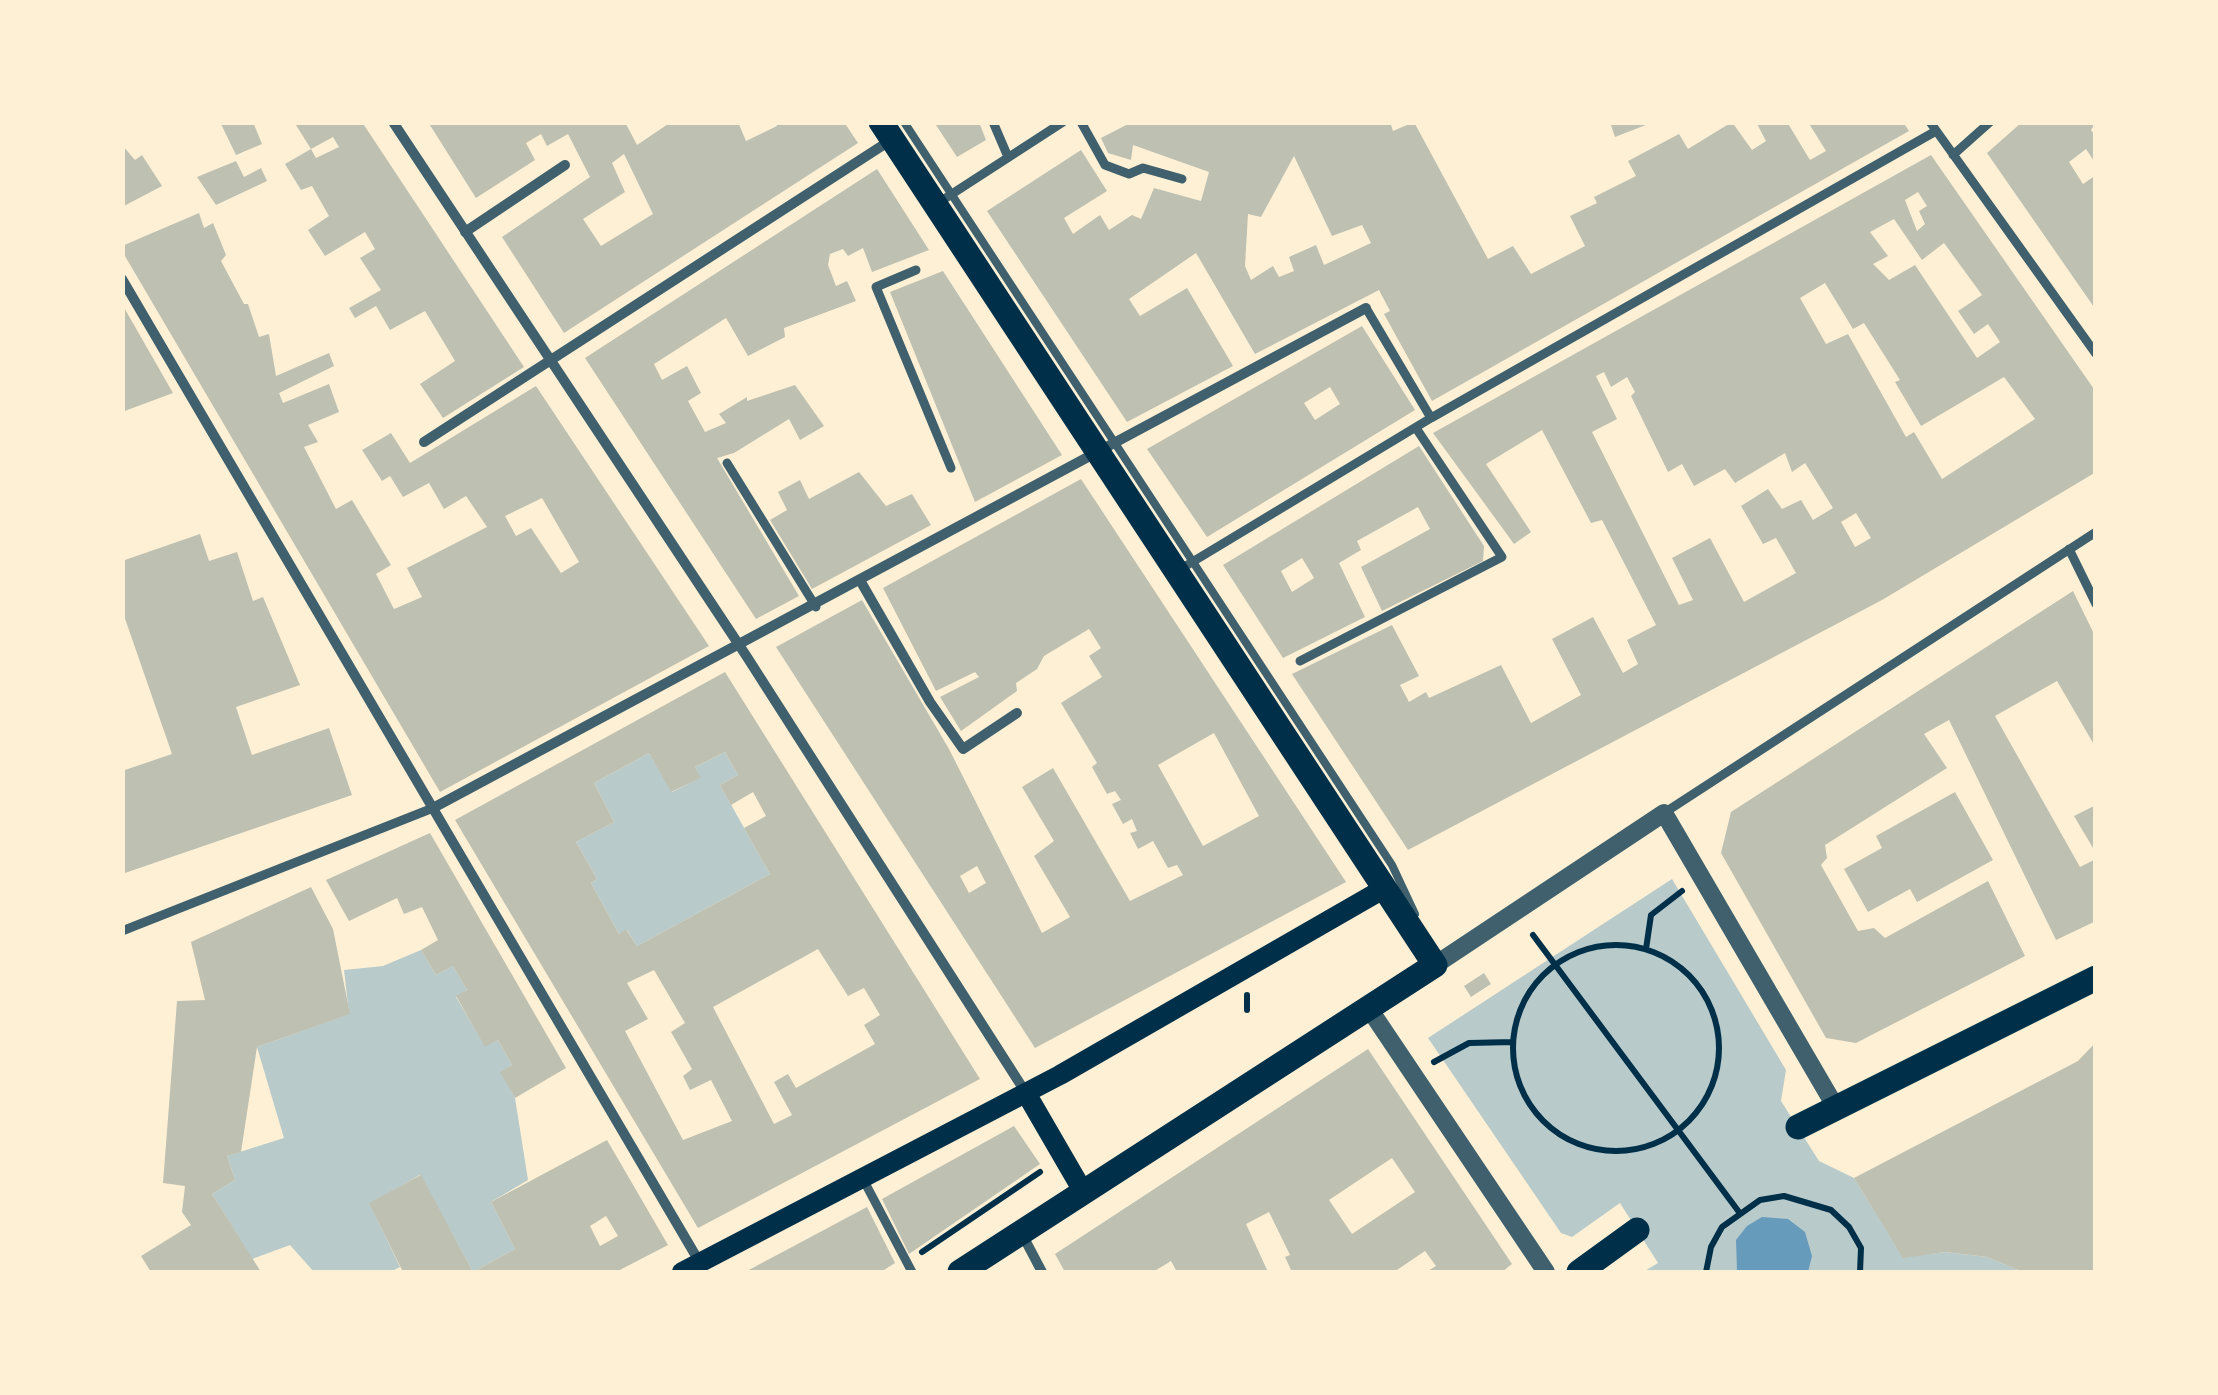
<!DOCTYPE html>
<style>
body{margin:0}
#map{position:relative;width:2218px;height:1395px;overflow:hidden;background:#fdf0d5;font-family:Manrope,sans-serif}
canvas{display:block}
.frame{position:absolute;inset:0;border:125px solid #fdf0d5;pointer-events:none}
</style>
<div id="map">
<canvas width="2218" height="1395"></canvas>
<div class="frame"></div>
</div>
<script>
const context = document.querySelector('canvas').getContext('2d');
context.lineJoin = 'round';
function fill(path, color) {
  context.fillStyle = color;
  context.fill(path, 'evenodd');
}
function poly(rows) {
  const path = new Path2D();
  for (const r of rows) {
    if (r.length === 3) {
      path.moveTo(r[0] + r[2], r[1]);
      path.arc(r[0], r[1], r[2], 0, 2 * Math.PI);
      continue;
    }
    path.moveTo(r[0], r[1]);
    for (let i = 2; i < r.length; i += 2) path.lineTo(r[i], r[i + 1]);
  }
  return path;
}
function strokePath(path, color, width, dash) {
  context.strokeStyle = color;
  context.lineWidth = width;
  context.lineCap = dash ? 'butt' : 'round';
  context.setLineDash(dash || []);
  context.stroke(path);
}
fill(poly([
 [725,752,738,775,720,785,770,874,637,946,627,930,619,934,591,883,597,879,576,842,614,822,594,783,649,753,672,792,700,778,695,767],
 [1672,879,1786,1070,1781,1101,1819,1161,1854,1178,1903,1257,1945,1252,1987,1257,2023,1272,1643,1272,1658,1263,1620,1203,1572,1237,1561,1233,1428,1038],
 [421,950,436,975,453,966,467,990,456,997,485,1046,498,1040,512,1065,501,1072,515,1098,528,1180,491,1202,515,1249,473,1272,420,1175,370,1204,400,1267,390,1272,314,1272,290,1245,252,1259,212,1194,235,1180,227,1156,284,1138,257,1047,349,1014,344,970,383,966]
]), '#b9caca');
fill(poly([
 [1762,1217,1788,1219,1805,1232,1812,1256,1808,1272,1737,1272,1736,1240,1747,1226]
]), '#669bbc');
fill(poly([
 [220,122,253,122,262,144,236,155],
 [294,122,362,122,524,367,443,418,420,384,455,361,425,311,390,330,376,306,355,318,349,308,381,290,360,258,375,249,365,232,325,256,308,230,329,216,312,186,301,190,285,164,311,149,316,158,339,147,333,137,311,149],
 [428,122,625,122,637,145,671,122,738,122,746,141,777,126,776,122,844,122,858,143,564,333,502,237,590,177,568,134,547,146,541,134,526,143,535,160,476,198],
 [624,154,653,214,601,246,583,219,625,192,612,163],
 [934,122,979,122,986,140,957,157],
 [1132,122,1390,122,1393,131,1414,122,1488,259,1513,246,1531,274,1585,246,1570,216,1597,203,1594,197,1636,176,1628,161,1679,134,1688,149,1732,122,1752,150,1766,141,1756,122,1787,122,1810,160,1826,151,1808,122,1903,122,1909,131,1432,401,1384,314,1390,311,1379,290,1255,354,1196,253,1129,299,1140,316,1187,288,1233,366,1127,422,987,211,1081,150,1107,191,1064,218,1073,234,1100,215,1109,230,1132,215,1141,219,1154,188,1201,201,1209,172,1133,145,1131,160,1108,153,1101,138],
 [1294,156,1332,236,1362,225,1371,243,1324,265,1316,245,1289,257,1294,271,1279,277,1273,266,1251,280,1245,266,1248,214,1261,217],
 [1610,122,1651,122,1651,123,1615,137],
 [2022,122,2096,122,2091,130,2096,137,2096,164,2086,149,2069,162,2083,184,2096,175,2096,310,1987,153],
 [122,145,135,160,142,155,162,186,122,207],
 [1931,155,2096,392,2096,472,1882,600,1408,850,1292,674,1392,625,1419,676,1400,685,1409,702,1426,692,1429,698,1501,665,1531,723,1581,695,1552,639,1593,617,1623,673,1638,664,1627,640,1656,625,1602,520,1591,523,1542,430,1486,464,1531,532,1514,544,1433,433],
 [1918,192,1927,206,1919,211,1925,224,1917,231,1905,200],
 [1894,219,1922,260,1944,243,1982,295,1958,311,1974,334,1988,324,2000,342,1977,358,1915,265,1889,280,1873,264,1888,256,1870,232],
 [1825,283,1853,329,1864,323,1900,380,1895,382,1921,426,2004,377,2035,419,1942,479,1914,432,1906,437,1848,334,1826,344,1800,298],
 [1604,372,1611,387,1627,377,1635,392,1631,396,1668,472,1682,464,1694,486,1725,469,1735,483,1785,453,1792,472,1805,463,1833,508,1813,520,1801,500,1782,509,1768,489,1741,506,1763,544,1776,538,1796,573,1744,602,1710,538,1672,558,1693,600,1679,605,1592,432,1617,419,1596,376],
 [1856,513,1871,538,1855,547,1841,522],
 [236,161,244,177,261,168,267,181,216,205,197,177],
 [877,169,929,250,872,272,863,248,848,256,843,249,830,254,828,265,836,286,847,281,856,301,784,328,785,337,748,356,726,318,654,364,662,380,687,366,701,393,688,401,705,432,726,423,719,414,747,397,747,401,795,385,824,426,800,440,789,419,734,453,717,458,799,596,756,619,585,358],
 [199,213,204,228,213,223,226,255,221,261,244,304,248,304,259,337,269,334,276,376,329,353,334,366,279,393,283,403,329,384,339,412,308,425,318,442,304,447,336,509,352,500,391,565,376,574,394,609,422,597,407,568,487,527,466,496,444,509,429,483,403,497,390,476,382,481,362,450,391,433,410,463,536,386,709,646,440,792,122,251,122,246],
 [542,498,579,562,561,573,531,528,516,536,505,516],
 [943,271,1062,455,975,502,890,292],
 [122,304,173,393,122,412],
 [1362,326,1415,410,1207,537,1147,449],
 [1330,387,1340,404,1315,420,1304,403],
 [1419,446,1484,546,1483,561,1382,611,1361,567,1430,529,1418,507,1357,541,1361,550,1339,563,1365,617,1283,658,1223,565],
 [1302,558,1314,578,1292,592,1281,571],
 [859,472,886,506,912,494,931,525,812,589,770,520,787,510,778,492,800,480,809,499],
 [1081,479,1346,882,1035,1048,776,647,862,600,949,749,1042,933,1070,917,1034,856,1054,841,1022,787,1053,768,1130,901,1183,875,1177,865,1168,868,1153,841,1138,849,1130,833,1137,831,1132,819,1123,824,1112,804,1121,800,1115,791,1107,794,1092,767,1097,763,1061,703,1102,677,1089,656,1101,648,1089,629,1044,656,1037,669,1016,683,1017,691,961,731,940,697,979,677,975,672,936,691,883,588],
 [1214,733,1259,816,1203,846,1158,765],
 [977,866,986,883,969,893,960,876],
 [200,534,209,561,237,552,253,601,263,597,300,685,236,707,252,755,329,728,352,795,122,874,122,771,172,754,122,610,122,561],
 [2073,591,2096,638,2096,748,2057,681,1995,716,2080,867,2096,859,2096,921,2056,940,1949,720,1924,734,1947,768,1825,845,1827,858,1821,865,1858,931,1874,928,1885,938,1988,881,2025,956,1856,1043,1826,1038,1721,853,1731,812],
 [725,672,980,1079,698,1228,455,820],
 [725,752,738,775,720,785,731,805,753,792,766,816,744,828,770,874,637,946,626,929,619,934,591,883,597,879,576,842,614,822,594,783,649,753,671,792,701,778,695,767],
 [818,949,848,996,864,988,880,1015,864,1025,875,1044,796,1088,788,1074,774,1082,792,1115,774,1124,713,1007],
 [654,970,685,1023,671,1032,692,1069,683,1076,690,1090,711,1080,732,1121,683,1140,625,1031,648,1019,627,983],
 [1955,792,1993,860,1917,902,1910,889,1868,912,1844,869,1882,848,1876,836],
 [2096,805,2096,853,2074,816],
 [430,833,566,1068,515,1098,500,1072,512,1065,498,1040,485,1047,456,996,467,990,453,966,436,975,421,950,438,940,422,907,404,914,397,898,349,921,326,880],
 [311,887,333,929,350,1014,257,1047,241,1152,227,1156,235,1180,212,1194,261,1272,151,1272,141,1256,191,1225,182,1212,185,1186,163,1183,177,1001,205,1000,191,942],
 [1484,973,1491,984,1471,997,1464,986],
 [2096,1042,2096,1272,2023,1272,1987,1257,1945,1252,1903,1258,1854,1178,2078,1061],
 [1368,1049,1512,1264,1502,1272,1426,1272,1436,1266,1425,1251,1394,1272,1292,1272,1285,1257,1290,1255,1269,1212,1246,1224,1268,1272,1177,1272,1171,1261,1153,1272,1065,1272,1055,1254],
 [1392,1158,1415,1192,1352,1234,1329,1200],
 [1014,1126,1040,1164,909,1254,882,1199],
 [607,1140,668,1245,616,1272,403,1272,369,1203,421,1175,473,1272,515,1249,491,1202],
 [606,1216,618,1236,600,1246,590,1226],
 [867,1207,895,1263,881,1272,745,1272]
]), '#bec0b2');
strokePath(poly([
 [1533,935,1739,1212],
 [1616,1048,103],
 [1646,949,1651,915,1682,891],
 [1247,1010,1247,995],
 [1434,1062,1469,1043,1513,1042],
 [922,1252,1040,1172],
 [1706,1272,1711,1247,1722,1227,1760,1200,1784,1196,1831,1210,1849,1227,1861,1248,1860,1272]
]), '#003049', 6);
strokePath(poly([
 [904,122,1392,865,1415,914]
]), '#3f606c', 8);
strokePath(poly([
 [993,122,1008,157],
 [1081,122,1105,165,1129,174,1143,168,1182,179],
 [1930,122,2096,354],
 [1953,155,1990,122],
 [938,203,1063,122],
 [916,270,876,287,951,468],
 [1366,308,1431,418],
 [727,463,816,607],
 [2069,549,2096,604],
 [1179,570,1431,418,1936,131],
 [1300,661,1502,557,1416,428],
 [1664,813,2096,532],
 [122,931,433,808],
 [863,1179,912,1272]
]), '#3f606c', 9);
strokePath(poly([
 [393,122,747,657,1026,1093],
 [465,232,565,165],
 [122,279,700,1263],
 [424,442,891,140],
 [861,582,930,702,963,749,1017,713],
 [433,808,1366,308],
 [1022,1234,1042,1272]
]), '#3f606c', 10);
strokePath(poly([
 [1435,965,1664,813,1835,1106],
 [1368,1007,1546,1272]
]), '#3f606c', 18);
strokePath(poly([
 [1026,1093,1084,1193],
 [682,1272,1060,1075,1385,888]
]), '#003049', 20);
strokePath(poly([
 [881,122,1435,965,960,1272],
 [1798,1127,2096,978],
 [1579,1272,1637,1230]
]), '#003049', 25);
</script>
